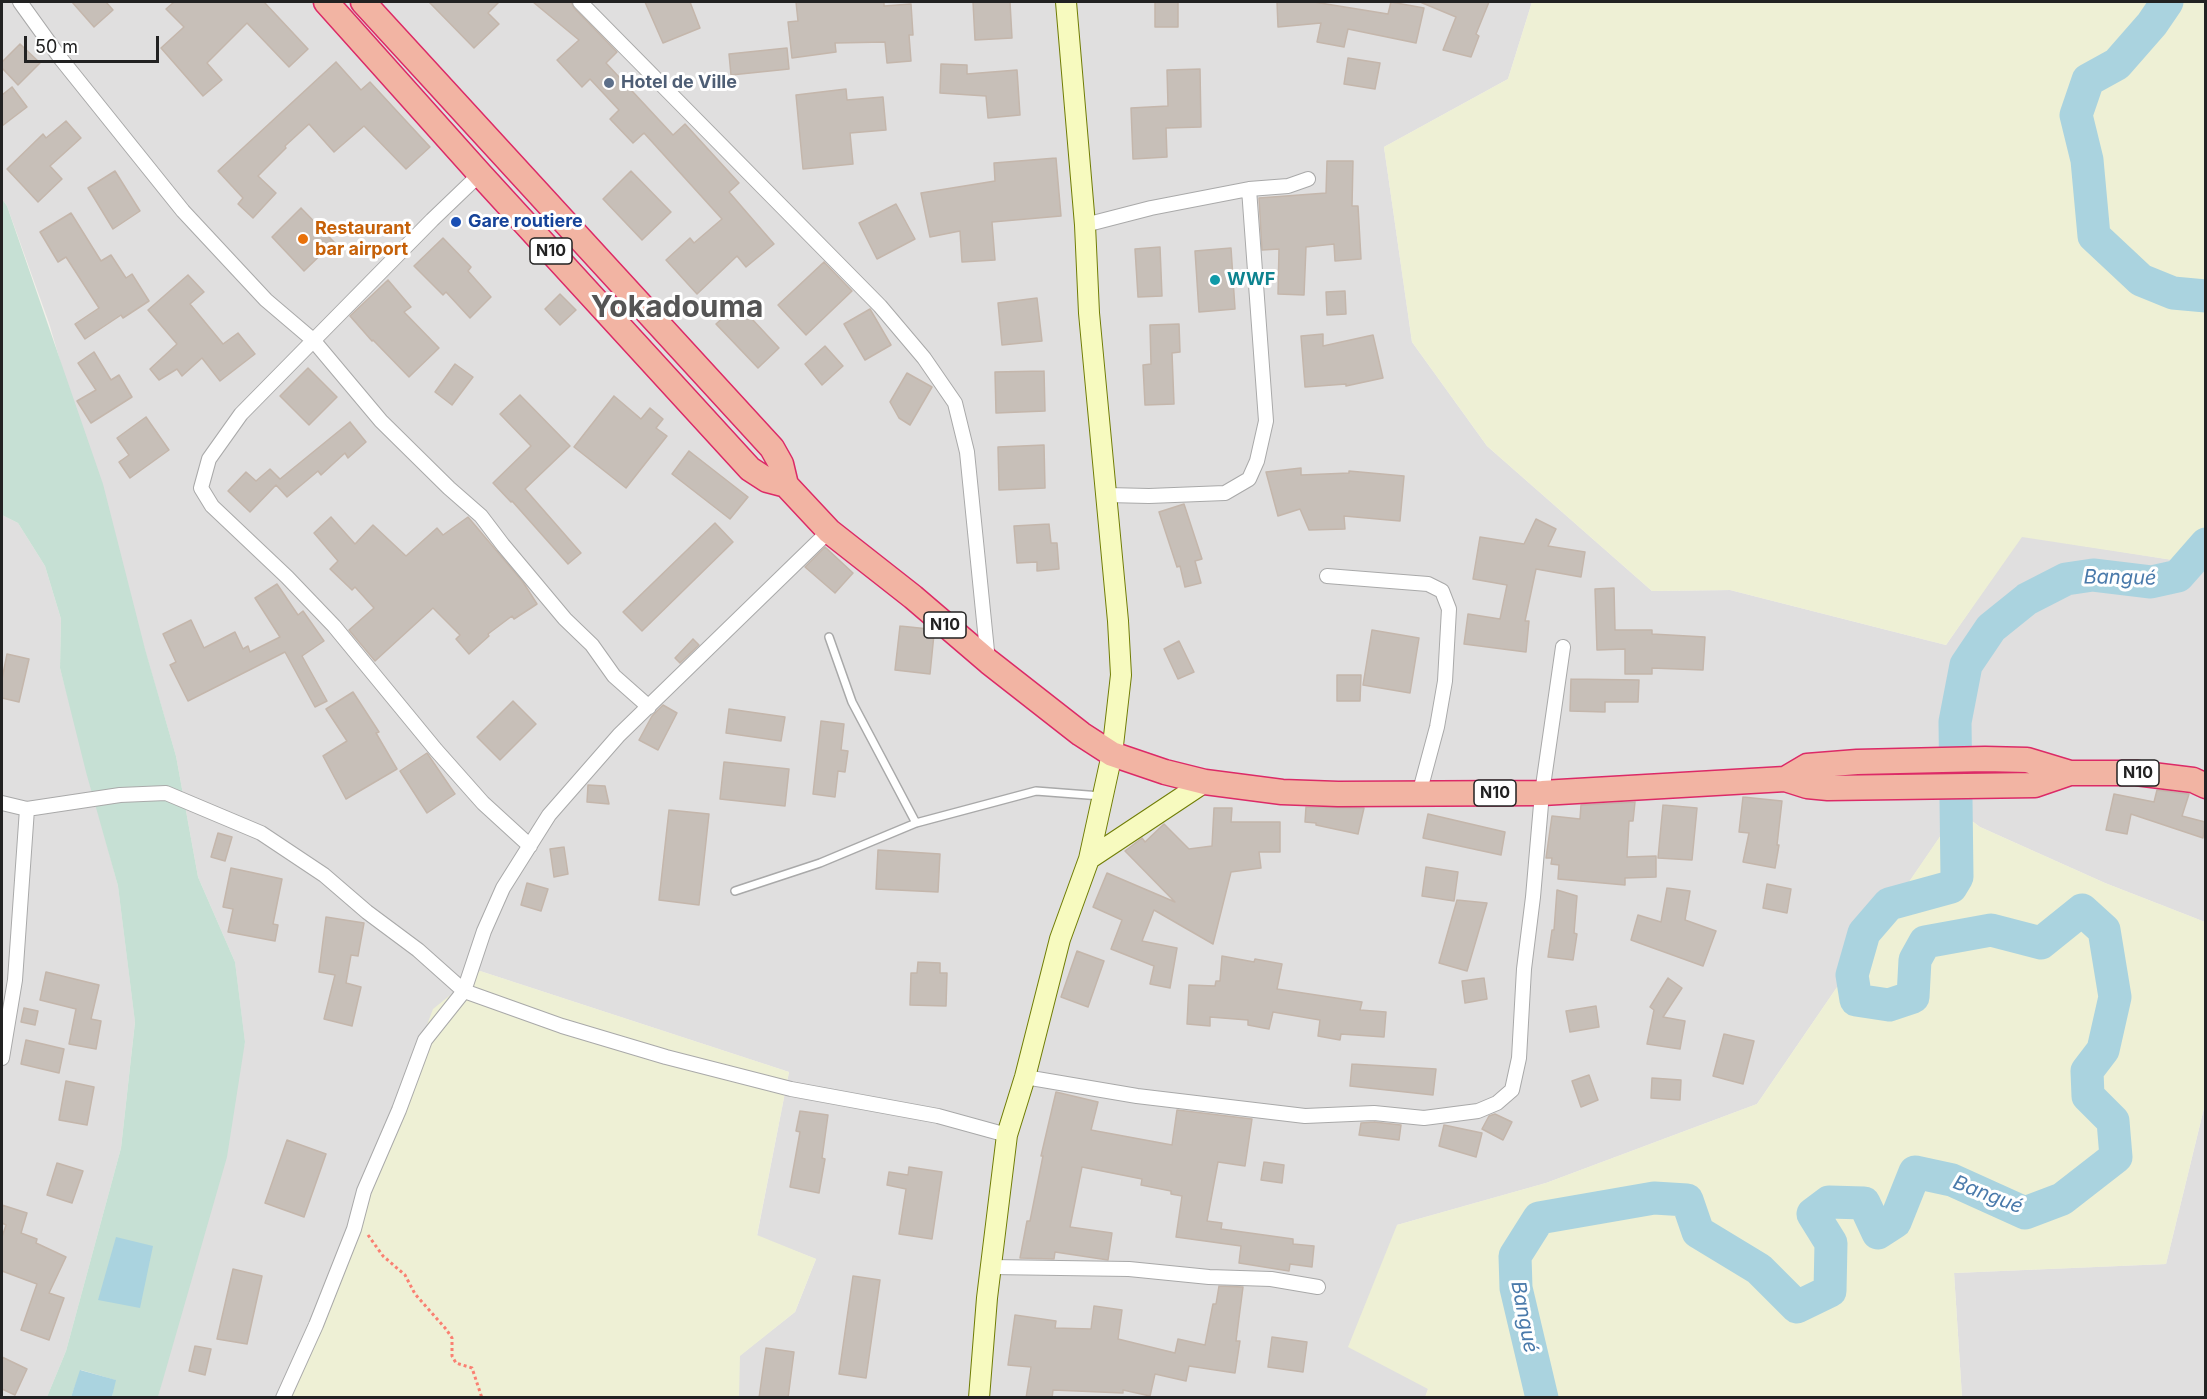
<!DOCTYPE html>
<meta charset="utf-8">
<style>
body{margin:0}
#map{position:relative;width:2207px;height:1399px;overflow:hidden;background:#f2efe9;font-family:Inter,sans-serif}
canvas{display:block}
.frame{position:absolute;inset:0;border:3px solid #222;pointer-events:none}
.scale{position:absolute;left:24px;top:36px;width:135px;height:27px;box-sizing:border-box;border:3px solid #222;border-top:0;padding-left:8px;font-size:18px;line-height:21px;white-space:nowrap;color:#222;-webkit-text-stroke:4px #fff;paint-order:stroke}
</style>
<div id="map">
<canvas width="2207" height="1399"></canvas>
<div class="frame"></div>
<div class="scale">50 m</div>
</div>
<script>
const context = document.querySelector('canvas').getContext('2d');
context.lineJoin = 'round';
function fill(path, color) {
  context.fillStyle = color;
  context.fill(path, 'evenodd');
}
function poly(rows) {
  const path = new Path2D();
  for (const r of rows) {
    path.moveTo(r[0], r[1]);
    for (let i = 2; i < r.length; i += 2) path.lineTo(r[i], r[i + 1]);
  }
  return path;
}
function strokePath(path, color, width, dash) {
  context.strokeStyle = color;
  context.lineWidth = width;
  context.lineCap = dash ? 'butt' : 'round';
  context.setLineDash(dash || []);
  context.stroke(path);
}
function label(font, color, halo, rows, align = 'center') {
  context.font = font + ' Inter,sans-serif';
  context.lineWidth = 6;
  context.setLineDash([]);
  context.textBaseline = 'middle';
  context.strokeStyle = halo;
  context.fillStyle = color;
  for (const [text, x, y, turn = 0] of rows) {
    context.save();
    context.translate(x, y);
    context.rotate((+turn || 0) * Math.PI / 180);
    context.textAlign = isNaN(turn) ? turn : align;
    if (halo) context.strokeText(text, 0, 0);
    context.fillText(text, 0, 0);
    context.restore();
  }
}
fill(poly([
 [2,2,1532,2,1508,79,1384,147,1412,342,1487,446,1652,591,1730,590,1946,645,2021,536,2205,565,2205,922,2105,883,1980,827,1958,811,1757,1104,1546,1183,1397,1225,1428,1389,1425,1398,739,1397,739,1356,795,1312,816,1259,757,1236,789,1072,480,971,286,1397,158,1397,245,1042,235,962,198,877,176,756,49,323,7,206,2,199],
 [2,515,18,523,45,566,61,619,60,668,118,886,135,1022,121,1148,66,1351,47,1397,2,1397],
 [2205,1104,2205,1397,1962,1397,1954,1273,2166,1264]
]), '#e0dfdf');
fill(poly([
 [1532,2,2205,2,2205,565,2022,537,1946,645,1730,590,1652,591,1487,446,1412,342,1384,147,1508,79],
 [1958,810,1980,827,2105,883,2205,922,2205,1104,2166,1264,1954,1273,1962,1397,1425,1397,1428,1389,1348,1347,1397,1225,1546,1183,1757,1104],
 [480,971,789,1072,757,1235,816,1259,795,1312,740,1356,739,1397,286,1398,433,1009]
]), '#eef0d5');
fill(poly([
 [2,199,7,206,103,484,145,649,176,756,198,877,235,962,245,1042,227,1157,158,1397,112,1397,115,1380,81,1370,71,1397,47,1397,66,1351,121,1148,135,1022,118,886,86,772,60,668,61,619,45,566,18,523,2,515]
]), '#c6e0d4');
fill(poly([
 [116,1237,153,1246,140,1308,98,1300],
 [80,1370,116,1380,112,1397,71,1397]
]), '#aad3df');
strokePath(poly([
 [2167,2,2152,24,2117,64,2088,80,2076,115,2087,160,2094,236,2141,280,2173,293,2206,296],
 [1542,1398,1516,1288,1515,1256,1539,1218,1654,1198,1687,1200,1698,1232,1759,1269,1797,1307,1830,1291,1831,1243,1813,1214,1829,1202,1864,1203,1878,1233,1895,1222,1915,1172,1952,1180,2025,1213,2062,1199,2116,1157,2113,1121,2088,1096,2087,1071,2103,1050,2115,997,2104,930,2082,910,2041,943,1991,930,1925,942,1915,960,1913,997,1889,1005,1856,1000,1852,975,1864,933,1889,904,1951,887,1957,877,1955,722,1966,665,1991,628,2027,599,2066,579,2093,575,2151,582,2178,576,2206,544]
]), '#aad3df', 33);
const building = poly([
 [72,2,106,2,113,10,94,27,72,2],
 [174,2,264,2,308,49,289,67,247,23,207,63,222,80,203,96,161,48,184,27,166,9,174,2],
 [429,2,499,2,488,13,499,24,474,48,429,2],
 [533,2,571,2,574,8,617,52,606,63,673,135,685,124,739,183,729,192,774,244,746,267,737,256,697,294,666,260,690,238,694,243,722,219,644,133,633,143,610,119,619,110,590,79,582,87,557,60,579,40,533,2],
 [645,2,690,2,700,28,663,43,645,2],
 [796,2,884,2,884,6,911,4,913,35,909,35,911,61,887,63,885,42,835,43,836,52,792,58,788,22,798,21,796,2],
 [973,2,1010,2,1012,38,975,40,973,2],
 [1155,2,1178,2,1178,27,1155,27,1155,2],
 [1277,2,1314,2,1388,14,1391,2,1424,8,1416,43,1348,29,1344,47,1317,42,1321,23,1278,27,1277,2],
 [1420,2,1489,2,1476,34,1479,36,1471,57,1443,50,1456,17,1420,2],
 [20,44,40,63,18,85,2,68,2,62,20,44],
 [787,48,789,69,731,75,729,54,787,48],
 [1348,58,1380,63,1375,89,1344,84,1348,58],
 [336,62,361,90,370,82,430,147,406,169,364,126,334,152,309,124,285,146,286,148,258,176,276,193,253,218,238,204,243,198,218,171,336,62],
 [941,64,967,65,967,74,1017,70,1020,115,988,118,986,96,940,93,941,64],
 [1200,69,1201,127,1166,128,1167,157,1133,159,1131,108,1168,106,1167,70,1200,69],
 [12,87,27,107,2,126,2,95,12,87],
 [846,89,847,100,883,97,886,130,850,133,853,164,803,169,796,95,846,89],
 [66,121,81,138,50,166,62,179,38,202,7,169,43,134,46,138,66,121],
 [1056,158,1061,216,992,222,995,260,962,262,960,231,930,237,921,193,995,181,994,163,1056,158],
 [1327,161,1353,161,1352,206,1358,206,1361,259,1335,261,1334,244,1306,247,1304,295,1278,294,1279,249,1262,250,1259,198,1326,193,1327,161],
 [115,171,140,211,113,229,88,188,115,171],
 [631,171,671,212,642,240,603,199,631,171],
 [896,204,915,239,877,259,859,223,896,204],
 [301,208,334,242,304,271,272,237,301,208],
 [71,213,101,261,111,255,126,278,132,274,149,301,123,318,121,315,85,339,75,324,99,308,66,257,58,262,40,232,71,213],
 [443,238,471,267,468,271,491,297,470,318,446,292,443,295,414,266,443,238],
 [1160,247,1162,296,1138,297,1135,249,1160,247],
 [1231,248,1235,309,1199,312,1195,251,1231,248],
 [824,262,852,291,806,335,778,305,824,262],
 [188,275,204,292,190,304,223,344,238,333,255,354,220,381,202,358,182,376,177,369,159,380,150,369,177,344,148,310,188,275],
 [388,280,411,307,404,312,439,348,409,377,373,340,372,341,350,316,388,280],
 [1345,291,1346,314,1327,315,1326,292,1345,291],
 [560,294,576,310,560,325,545,309,560,294],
 [1037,298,1042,341,1002,345,998,303,1037,298],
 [738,304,779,348,758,368,716,324,738,304],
 [870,309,891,345,865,360,844,324,870,309],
 [1179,324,1180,352,1172,353,1174,404,1145,405,1143,365,1151,364,1150,325,1179,324],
 [1323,334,1323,346,1373,335,1383,378,1346,386,1346,384,1305,387,1301,336,1323,334],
 [825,346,843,366,822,385,805,364,825,346],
 [94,352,111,380,119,375,132,397,91,423,77,401,96,390,78,363,94,352],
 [455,364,473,377,452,405,435,392,455,364],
 [308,368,337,397,309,425,280,396,308,368],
 [1044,371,1045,411,996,413,995,372,1044,371],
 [907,373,932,387,910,425,899,418,890,402,907,373],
 [520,395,570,446,525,489,581,553,568,564,512,501,511,502,493,483,531,446,500,414,520,395],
 [614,396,641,419,650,408,663,419,656,428,667,436,626,488,574,447,614,396],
 [146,417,169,450,130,478,119,462,129,455,117,438,146,417],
 [350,422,366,442,348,458,345,453,321,475,318,471,287,497,276,485,250,512,228,491,246,472,256,481,270,469,280,479,350,422],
 [1044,445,1045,488,999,490,998,447,1044,445],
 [689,451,748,497,730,519,672,474,689,451],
 [1301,468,1301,475,1349,473,1349,471,1404,476,1400,521,1344,516,1345,529,1309,530,1300,509,1278,516,1266,472,1301,468],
 [1184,504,1202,559,1195,561,1201,583,1185,587,1180,566,1177,567,1159,512,1184,504],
 [331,517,355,544,373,525,406,556,437,528,443,535,468,517,523,582,537,604,514,619,512,616,488,634,489,636,469,654,456,639,460,635,433,608,375,661,349,630,374,608,355,587,352,590,330,569,338,561,314,533,331,517],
 [1536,519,1556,529,1548,546,1585,552,1581,577,1536,569,1525,621,1529,621,1526,652,1464,644,1468,614,1500,619,1507,585,1473,579,1480,537,1524,544,1536,519],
 [715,523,733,542,642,631,623,612,715,523],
 [1049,524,1051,543,1057,543,1059,569,1037,571,1037,562,1017,563,1014,526,1049,524],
 [825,547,853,573,835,593,805,567,825,547],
 [277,584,298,615,303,611,324,641,302,656,327,701,315,707,285,652,188,701,170,665,176,662,163,634,191,620,204,648,235,632,243,649,248,646,250,652,280,637,255,598,277,584],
 [1614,588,1615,630,1652,630,1652,634,1705,637,1703,670,1652,668,1652,674,1625,674,1625,649,1597,650,1595,589,1614,588],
 [900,626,929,629,934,634,930,674,895,670,900,626],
 [1372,630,1419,638,1410,693,1363,685,1372,630],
 [693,639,699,645,680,663,675,658,693,639],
 [1179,641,1194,672,1178,679,1164,649,1179,641],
 [7,654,29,659,19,702,2,698,2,679,7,654],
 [1337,675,1361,675,1360,701,1337,701,1337,675],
 [1571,679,1639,680,1638,702,1605,702,1605,712,1570,711,1571,679],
 [353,692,379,732,376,733,397,769,346,799,323,756,347,741,326,709,353,692],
 [513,701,536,724,500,760,477,737,513,701],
 [663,705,677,713,658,750,639,740,652,716,663,705],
 [729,709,785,717,781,741,726,733,729,709],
 [821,721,844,724,841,750,848,751,845,772,838,771,835,797,813,794,821,721],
 [427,753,455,794,427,813,400,771,427,753],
 [724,762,789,769,785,806,720,799,724,762],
 [588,785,605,786,609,804,587,802,588,785],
 [2157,790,2189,794,2182,816,2205,822,2203,838,2131,814,2127,834,2106,830,2114,794,2154,802,2157,790],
 [1743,797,1782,801,1777,845,1779,845,1775,868,1743,862,1749,833,1739,832,1743,797],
 [1635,802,1633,821,1629,821,1627,857,1656,856,1656,877,1625,878,1625,885,1558,879,1559,865,1551,864,1552,858,1546,858,1552,816,1580,819,1581,805,1635,802],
 [1663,805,1697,808,1692,860,1658,858,1663,805],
 [1306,807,1364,808,1358,834,1316,825,1316,823,1305,822,1306,807],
 [1214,808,1232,808,1231,822,1280,822,1280,852,1259,852,1261,868,1231,872,1213,944,1154,910,1142,941,1177,948,1170,988,1150,984,1154,966,1111,949,1122,920,1093,907,1107,873,1175,902,1125,851,1142,838,1145,842,1164,824,1189,849,1212,846,1214,808],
 [669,810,709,814,699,905,659,900,669,810],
 [1428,814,1505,832,1501,855,1423,838,1428,814],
 [218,833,232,837,225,861,211,857,218,833],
 [564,847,568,874,554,877,550,849,564,847],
 [878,850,940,854,938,892,876,889,878,850],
 [1426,867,1458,872,1454,901,1422,896,1426,867],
 [231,868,282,879,273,924,278,925,275,941,228,932,233,909,223,907,231,868],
 [527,883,548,889,541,911,521,905,527,883],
 [1767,884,1791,889,1787,913,1763,908,1767,884],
 [1667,888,1690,891,1685,920,1716,931,1703,966,1631,940,1638,915,1661,922,1667,888],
 [1557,890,1577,896,1574,933,1577,934,1573,960,1548,957,1552,930,1554,930,1557,890],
 [1457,900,1487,903,1467,971,1439,963,1457,900],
 [326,917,364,923,358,956,351,955,346,983,361,987,352,1026,324,1019,335,975,319,972,326,917],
 [1077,951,1104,961,1088,1007,1061,997,1077,951],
 [1222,956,1254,962,1255,959,1282,964,1277,989,1362,1002,1360,1010,1386,1012,1384,1037,1341,1034,1340,1040,1318,1036,1320,1020,1273,1012,1269,1029,1248,1025,1248,1020,1210,1017,1210,1026,1187,1024,1189,985,1215,986,1216,981,1220,981,1222,956],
 [918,962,940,963,940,973,947,973,946,1006,910,1005,911,973,917,973,918,962],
 [46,972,99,985,91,1019,101,1021,96,1049,69,1044,76,1009,40,1000,46,972],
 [1484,978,1487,999,1465,1003,1462,981,1484,978],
 [1668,978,1682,988,1663,1017,1685,1021,1680,1049,1647,1044,1654,1010,1650,1007,1668,978],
 [1596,1006,1599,1027,1570,1032,1566,1011,1596,1006],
 [24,1008,38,1011,35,1025,21,1022,24,1008],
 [1724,1034,1754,1041,1743,1084,1713,1076,1724,1034],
 [26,1040,64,1049,59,1073,21,1064,26,1040],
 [1352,1064,1436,1069,1433,1095,1350,1086,1352,1064],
 [1589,1075,1598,1100,1581,1107,1572,1081,1589,1075],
 [1652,1078,1681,1080,1680,1100,1651,1098,1652,1078],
 [66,1081,94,1087,87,1125,59,1120,66,1081],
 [1056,1092,1098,1102,1091,1130,1172,1145,1177,1110,1252,1119,1245,1166,1218,1162,1207,1221,1222,1223,1221,1229,1293,1239,1293,1244,1314,1246,1312,1267,1290,1264,1289,1271,1239,1263,1241,1246,1176,1237,1182,1196,1171,1194,1171,1191,1141,1185,1142,1179,1082,1167,1070,1227,1112,1233,1108,1260,1055,1252,1054,1259,1020,1258,1027,1221,1030,1221,1043,1156,1041,1156,1056,1092],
 [800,1111,828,1115,822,1158,825,1159,819,1193,790,1187,800,1132,796,1131,800,1111],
 [1495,1114,1512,1122,1503,1140,1482,1129,1489,1116,1495,1114],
 [1374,1122,1401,1125,1399,1140,1359,1135,1361,1123,1374,1122],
 [1444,1125,1482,1133,1476,1157,1439,1146,1444,1125],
 [287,1140,326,1154,304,1217,265,1203,287,1140],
 [1264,1162,1284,1165,1282,1183,1261,1180,1264,1162],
 [57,1163,83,1171,72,1203,47,1195,57,1163],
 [909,1167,942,1172,932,1239,899,1234,906,1189,887,1185,889,1172,908,1175,909,1167],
 [2,1205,27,1213,21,1233,37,1239,36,1243,66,1257,49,1293,64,1298,49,1340,21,1330,37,1284,2,1271,2,1237,6,1225,2,1223,2,1205],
 [233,1269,262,1276,247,1344,217,1339,233,1269],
 [853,1276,880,1280,866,1378,839,1374,853,1276],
 [1219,1286,1243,1287,1236,1341,1240,1341,1235,1373,1189,1366,1186,1381,1155,1374,1150,1396,1123,1390,1123,1393,1053,1390,1052,1398,1026,1398,1031,1367,1008,1365,1015,1315,1056,1321,1055,1328,1091,1329,1094,1306,1122,1310,1118,1339,1175,1353,1178,1339,1205,1345,1213,1304,1216,1304,1219,1286],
 [1272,1337,1307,1342,1303,1372,1268,1367,1272,1337],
 [195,1346,211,1349,205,1375,189,1371,195,1346],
 [766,1348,794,1352,788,1398,759,1398,766,1348],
 [2,1357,27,1369,15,1395,2,1389,2,1357]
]);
fill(building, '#c7bfb8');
strokePath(building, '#c4b6ab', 1.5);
const service = poly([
 [829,637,852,702,916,823],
 [735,891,820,863,916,823,1036,791,1101,796]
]);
const minor = poly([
 [20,2,61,59,183,211,266,300,313,340,381,421,449,488,481,516,503,545,565,619,592,645,614,676,649,707],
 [580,2,880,306,924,358,955,403,967,452,988,661],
 [480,174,432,220,241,414,209,459,201,488,212,506,287,577,334,626,436,750,483,803,530,846],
 [1249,189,1288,186,1308,179],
 [1085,225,1151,208,1249,189,1266,421,1257,461,1249,479,1225,493,1149,496,1107,495],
 [1327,576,1428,584,1442,591,1449,609,1445,681,1437,727,1419,794],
 [2,803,27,809,15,980,2,1058],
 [27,809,120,795,166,793,261,833,324,875,367,912,418,950,464,991,562,1026,666,1057,791,1089,938,1116,1007,1135],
 [1025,1077,1137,1096,1305,1116,1374,1113,1424,1118,1478,1111,1497,1103,1512,1090,1519,1058,1524,969,1533,897,1542,793,1563,647],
 [991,1267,1129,1269,1209,1277,1271,1279,1318,1287],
 [283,1398,316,1325,354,1229,364,1191,399,1110,425,1040,464,991,484,931,503,888,549,815,619,735,829,531]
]);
const secondary = poly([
 [1089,859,1205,782],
 [979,1398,987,1298,1007,1135,1025,1077,1060,939,1089,859,1112,754,1121,675,1118,621,1089,313,1085,225,1066,2]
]);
const trunk = poly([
 [326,2,480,174,750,469,767,480,786,485],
 [363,2,772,448,781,464,786,485,829,531,913,597,989,662,1081,734,1112,754,1165,772,1205,782,1282,792,1338,794,1542,793,1785,779,1807,786,1828,788,2035,785,2070,773],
 [1785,779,1807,766,1857,762,1985,759,2027,760,2070,773,2136,773,2193,780,2206,786]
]);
strokePath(service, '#a9a9a9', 10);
strokePath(minor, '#a9a9a9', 16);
strokePath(secondary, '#707d05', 22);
strokePath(trunk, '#dc2a67', 27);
strokePath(poly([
 [368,1235,383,1256,405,1275,415,1294,446,1329,452,1338,452,1356,456,1363,472,1368,482,1398]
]), '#fa8072', 3, [3, 3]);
strokePath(service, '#fff', 7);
strokePath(minor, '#fff', 14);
strokePath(secondary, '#f7fabf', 20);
strokePath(trunk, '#f2b4a3', 24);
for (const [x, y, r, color] of [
 [609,83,6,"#5c6f8a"],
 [456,222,6,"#1a4fb4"],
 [303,239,6,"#e8710a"],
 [1215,280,6,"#0f9aa8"]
]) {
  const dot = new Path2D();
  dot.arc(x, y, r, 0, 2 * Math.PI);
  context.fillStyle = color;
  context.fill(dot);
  strokePath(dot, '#fff', 2);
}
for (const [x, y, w] of [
 [551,251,42],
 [945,625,42],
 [2138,773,42],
 [1495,793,42]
]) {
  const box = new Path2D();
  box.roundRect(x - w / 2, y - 13, w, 26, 4.5);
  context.fillStyle = '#fff';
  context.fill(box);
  strokePath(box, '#222', 1.5);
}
label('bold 16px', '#222', null, [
 ["N10",551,251],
 ["N10",945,625],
 ["N10",2138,773],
 ["N10",1495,793]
]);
label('bold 18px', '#4e5e75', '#fff', [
 ["Hotel de Ville",621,83]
], 'left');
label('bold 18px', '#164399', '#fff', [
 ["Gare routiere",468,222]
], 'left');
label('bold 18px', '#c56008', '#fff', [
 ["Restaurant",315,229],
 ["bar airport",315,250]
], 'left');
label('bold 18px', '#0d838f', '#fff', [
 ["WWF",1227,280]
], 'left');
label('italic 20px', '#4a7aab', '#fff', [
 ["Bangué",2120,578,1],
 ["Bangué",1988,1195,21],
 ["Bangué",1524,1317,79]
]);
label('bold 30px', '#555', '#fff', [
 ["Yokadouma",677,308]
]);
</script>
